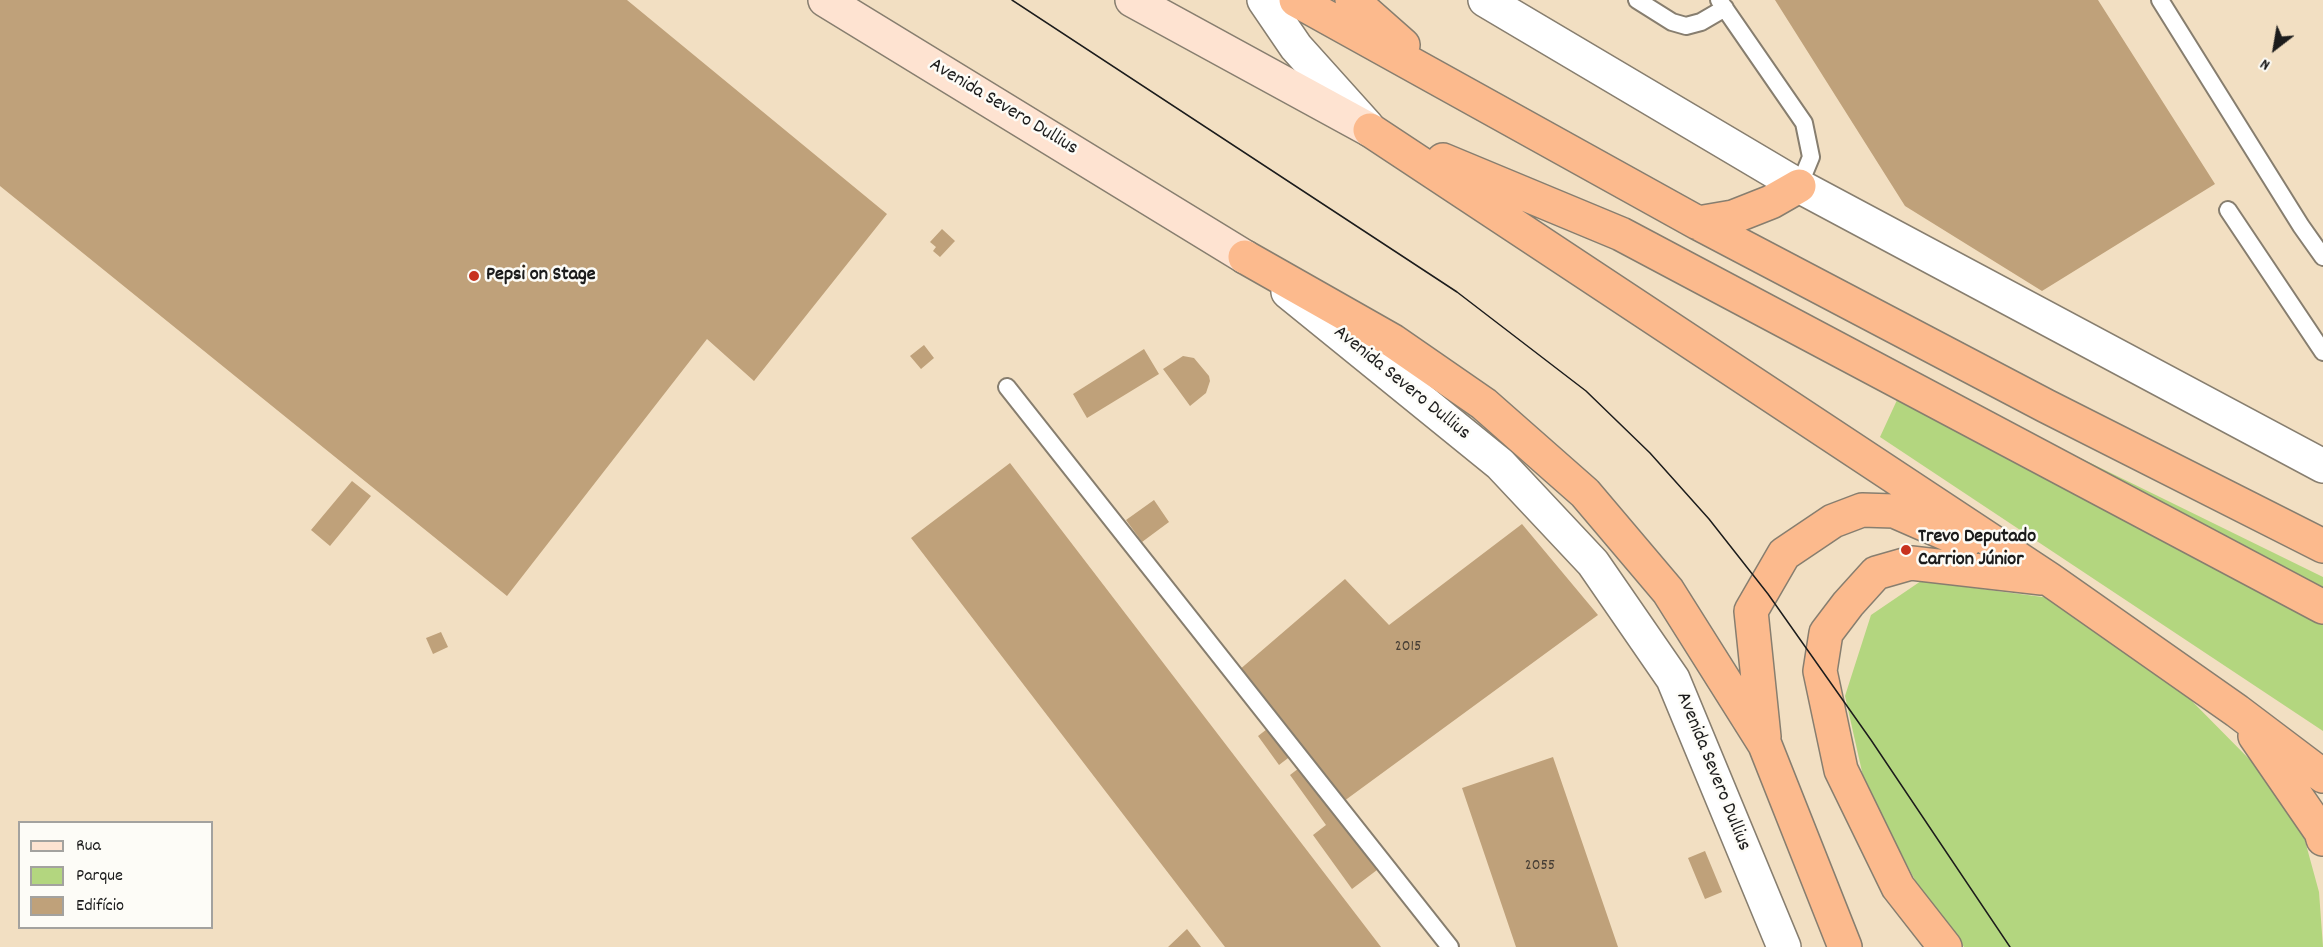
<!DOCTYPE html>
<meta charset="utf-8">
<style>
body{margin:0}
#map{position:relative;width:2323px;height:947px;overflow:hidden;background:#f2dfc2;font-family:Dekko,sans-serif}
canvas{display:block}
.legend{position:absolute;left:18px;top:821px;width:195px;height:108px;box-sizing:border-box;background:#fdfcf7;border:2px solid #a3a29f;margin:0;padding:8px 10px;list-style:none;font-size:18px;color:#1c1c1c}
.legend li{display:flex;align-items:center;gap:12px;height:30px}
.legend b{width:30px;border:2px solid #a3a29f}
.north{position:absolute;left:2245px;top:18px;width:60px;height:60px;-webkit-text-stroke:4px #fdfcf7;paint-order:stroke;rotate:211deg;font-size:16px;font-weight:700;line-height:24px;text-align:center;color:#1c1c1c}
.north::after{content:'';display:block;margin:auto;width:21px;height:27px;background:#1c1c1c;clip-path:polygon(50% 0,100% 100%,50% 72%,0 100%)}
</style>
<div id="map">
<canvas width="2323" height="947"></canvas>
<ul class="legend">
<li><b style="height:8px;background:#fee3d1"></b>Rua</li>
<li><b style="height:16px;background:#b3d67f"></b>Parque</li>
<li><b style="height:16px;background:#bfa17a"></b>Edifício</li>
</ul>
<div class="north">N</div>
</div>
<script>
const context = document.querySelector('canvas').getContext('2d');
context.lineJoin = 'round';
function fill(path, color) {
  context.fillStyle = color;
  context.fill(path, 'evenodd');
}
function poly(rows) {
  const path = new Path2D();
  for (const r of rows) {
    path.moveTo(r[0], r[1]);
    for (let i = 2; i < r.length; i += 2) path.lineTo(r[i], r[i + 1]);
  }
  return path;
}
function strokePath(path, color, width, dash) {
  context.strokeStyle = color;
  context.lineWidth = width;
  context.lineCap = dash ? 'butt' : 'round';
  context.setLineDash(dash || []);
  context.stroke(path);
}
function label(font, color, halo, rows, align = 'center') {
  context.font = font + ' Dekko,sans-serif';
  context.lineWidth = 5;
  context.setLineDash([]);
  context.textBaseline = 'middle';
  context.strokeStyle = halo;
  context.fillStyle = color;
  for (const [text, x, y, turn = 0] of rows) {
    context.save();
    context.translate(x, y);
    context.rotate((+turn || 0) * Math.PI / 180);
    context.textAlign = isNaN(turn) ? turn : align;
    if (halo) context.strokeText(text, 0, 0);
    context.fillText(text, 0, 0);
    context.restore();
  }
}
fill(poly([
 [1909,374,2323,577,2323,731,1880,437],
 [1921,581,2050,598,2180,689,2261,771,2304,837,2319,892,2323,947,1964,947,1926,901,1865,785,1845,696,1871,615]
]), '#b3d67f');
fill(poly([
 [0,0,627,0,887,214,754,381,707,339,507,596,0,186],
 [1775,0,2098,0,2215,184,2042,291,1905,206],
 [942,229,955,241,940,257,933,251,936,247,930,242],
 [924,345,934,358,921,369,910,356],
 [1144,349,1159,374,1087,418,1073,394],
 [1183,356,1194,358,1209,376,1210,381,1206,393,1190,406,1163,369],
 [1010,463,1381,947,1225,947,911,538],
 [352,481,371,496,330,546,311,530],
 [1154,500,1169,522,1142,542,1126,520],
 [1522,524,1598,615,1340,804,1238,671,1345,579,1389,625],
 [441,632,448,647,433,654,426,638],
 [1271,726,1292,755,1279,765,1258,736],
 [1553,757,1618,947,1516,947,1462,788],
 [1303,765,1377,870,1352,889,1313,835,1326,825,1290,775],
 [1705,851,1722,892,1705,899,1688,858],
 [1187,929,1201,947,1168,947]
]), '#bfa17a');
const service = poly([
 [1637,0,1672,22,1686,26,1701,22,1725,8],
 [1719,0,1804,123,1811,157,1799,186],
 [2160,0,2301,226,2323,257],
 [2228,210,2323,352],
 [1007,387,1450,947]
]);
const minor = poly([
 [1485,0,1799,186,2323,466]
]);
const tertiary = poly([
 [1264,0,1296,47,1367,126],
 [1288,292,1500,464,1593,563,1673,679,1784,947]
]);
const secondary = poly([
 [825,0,1245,257],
 [1132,0,1370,130]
]);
const motorway = poly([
 [1296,0,1698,223,2046,406,2323,546],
 [1352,0,1403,45],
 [1370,130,2049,579,2237,711,2323,776],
 [1443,160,1621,234,2323,607],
 [1698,223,1733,217,1771,202,1799,186],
 [1245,257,1393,341,1484,404,1585,493,1668,591,1765,745,1845,947],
 [2255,736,2321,832,2323,839],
 [1764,737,1751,611,1784,554,1833,521,1862,510,1894,511,1965,542],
 [1945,947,1898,887,1841,770,1820,671,1826,633,1848,604,1876,573,1911,563,2042,578]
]);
strokePath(service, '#877e6f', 20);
strokePath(minor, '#877e6f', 36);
strokePath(tertiary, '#877e6f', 36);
strokePath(secondary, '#877e6f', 36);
strokePath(motorway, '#877e6f', 36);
strokePath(service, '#fff', 16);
strokePath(minor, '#fff', 33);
strokePath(tertiary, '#fff', 33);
strokePath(secondary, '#fee3d1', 33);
strokePath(motorway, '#fcba8d', 33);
strokePath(poly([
 [1012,0,1457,292,1586,391,1650,453,1709,519,1768,594,1871,740,2010,947]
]), '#1c1c1c', 1.5);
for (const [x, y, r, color] of [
 [474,276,6,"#c8321e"],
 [1906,550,6,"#c8321e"]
]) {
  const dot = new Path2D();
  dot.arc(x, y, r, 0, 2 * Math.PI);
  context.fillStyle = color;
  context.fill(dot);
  strokePath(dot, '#fdfcf7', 2);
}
label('16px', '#453d34', null, [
 ["2015",1408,648],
 ["2055",1540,867]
]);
label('20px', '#1c1c1c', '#fdfcf7', [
 ["Avenida Severo Dullius",1003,108,31],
 ["Avenida Severo Dullius",1401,384,39],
 ["Avenida Severo Dullius",1712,772,68]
]);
label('bold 20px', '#1c1c1c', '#fdfcf7', [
 ["Pepsi on Stage",486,276],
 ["Trevo Deputado",1918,538],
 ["Carrion Júnior",1918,561]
], 'left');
</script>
